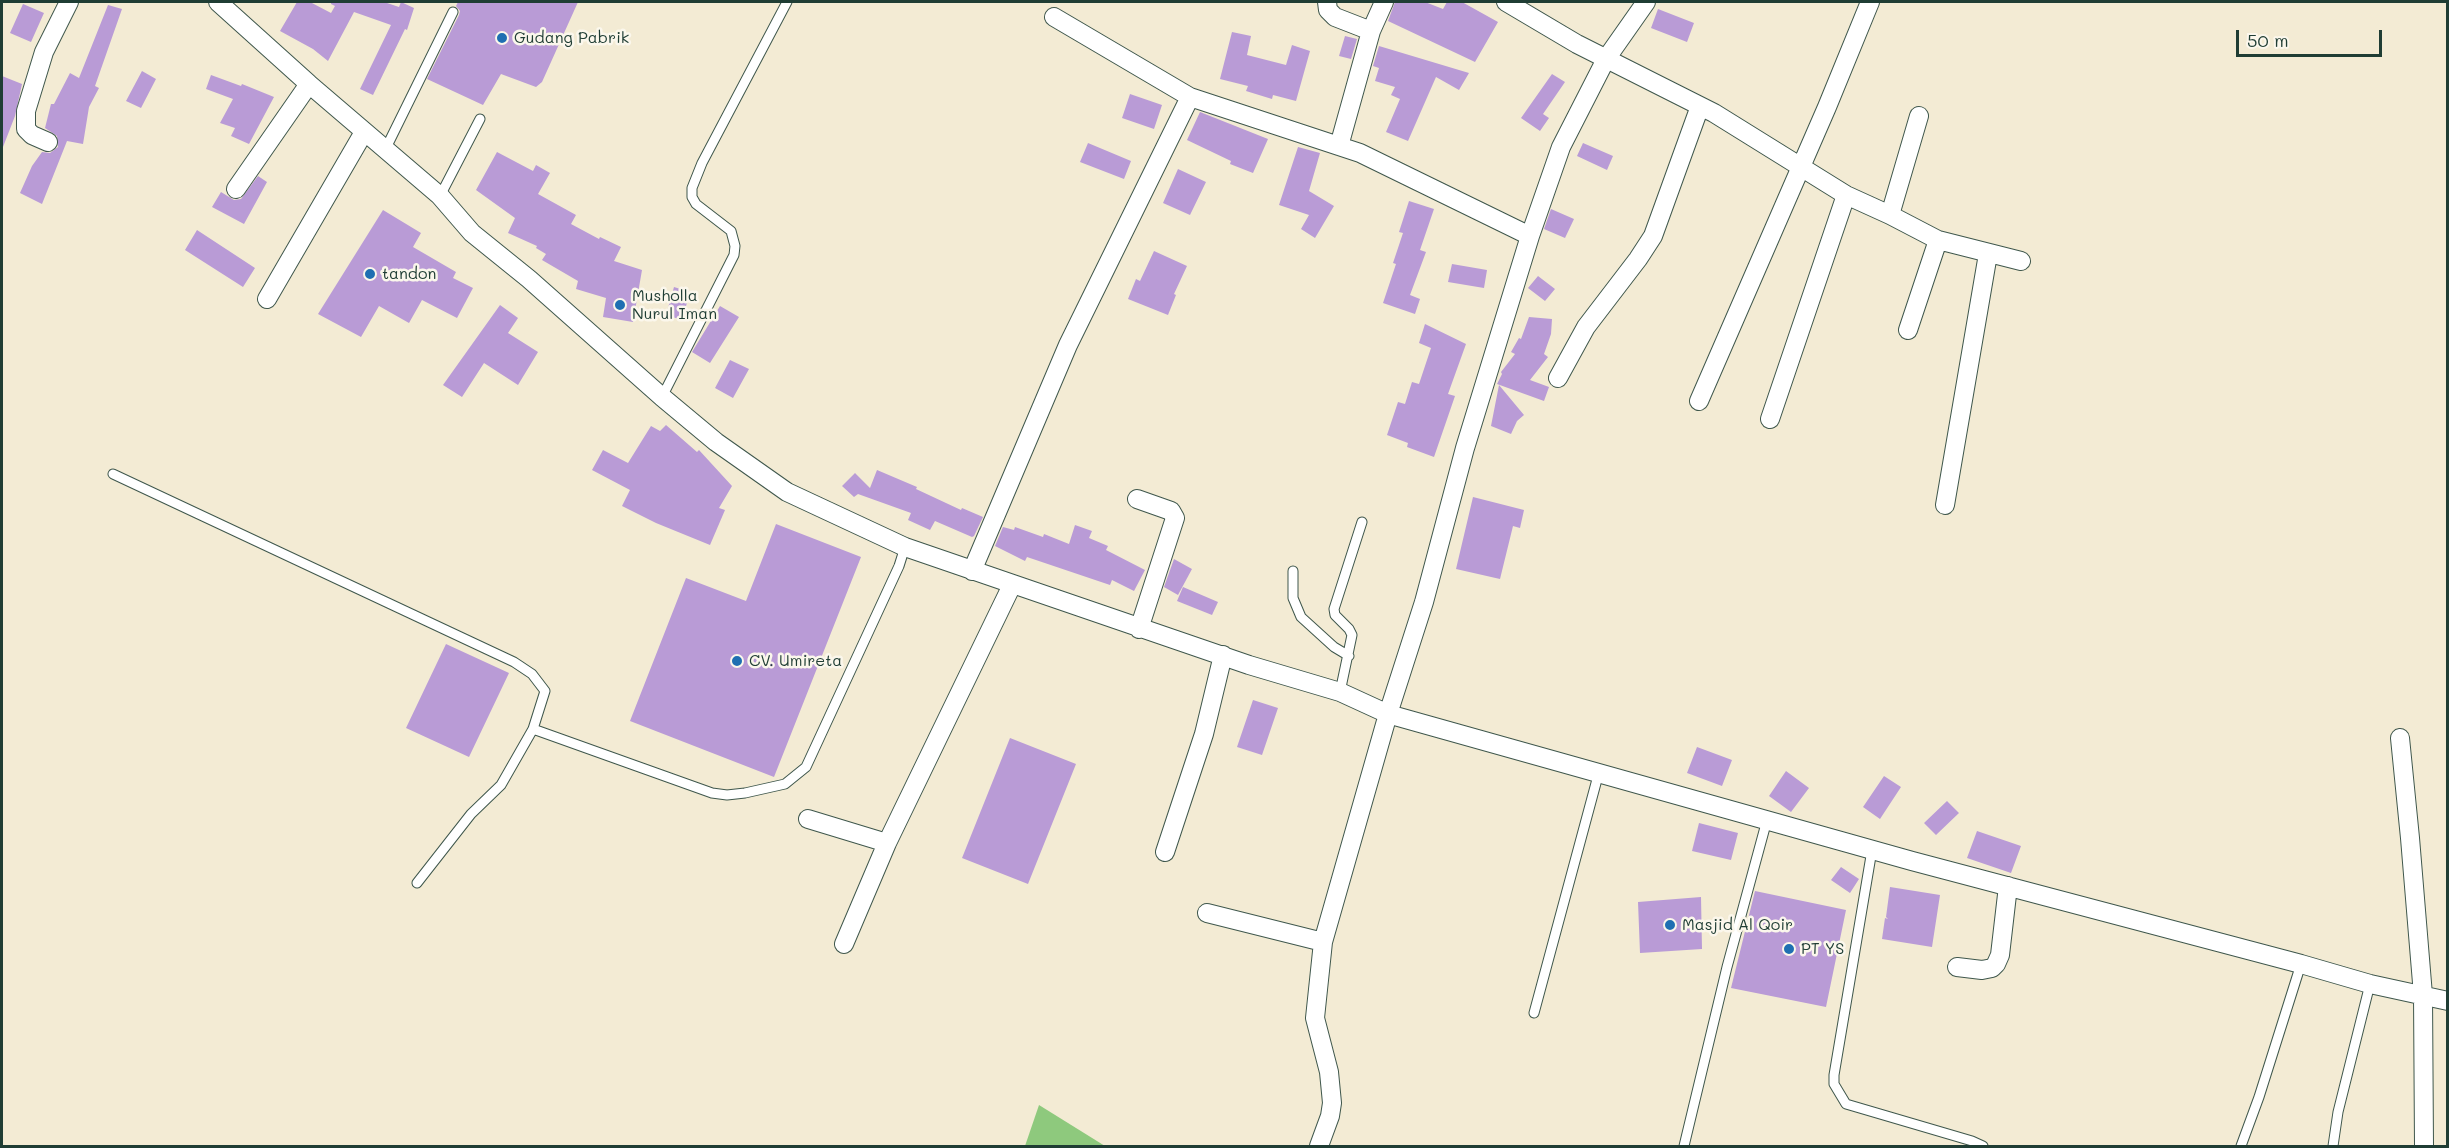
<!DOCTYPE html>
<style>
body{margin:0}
#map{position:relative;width:2449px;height:1148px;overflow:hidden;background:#f3ebd4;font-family:Mali,sans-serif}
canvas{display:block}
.frame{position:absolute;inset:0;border:3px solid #1f3d34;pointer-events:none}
.scale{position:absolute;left:2236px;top:30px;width:146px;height:27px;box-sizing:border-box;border:3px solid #1f3d34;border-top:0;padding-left:8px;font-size:18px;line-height:21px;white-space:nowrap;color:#1f3d34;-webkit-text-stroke:4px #fbf7ec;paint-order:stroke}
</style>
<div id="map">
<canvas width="2449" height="1148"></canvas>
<div class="frame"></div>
<div class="scale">50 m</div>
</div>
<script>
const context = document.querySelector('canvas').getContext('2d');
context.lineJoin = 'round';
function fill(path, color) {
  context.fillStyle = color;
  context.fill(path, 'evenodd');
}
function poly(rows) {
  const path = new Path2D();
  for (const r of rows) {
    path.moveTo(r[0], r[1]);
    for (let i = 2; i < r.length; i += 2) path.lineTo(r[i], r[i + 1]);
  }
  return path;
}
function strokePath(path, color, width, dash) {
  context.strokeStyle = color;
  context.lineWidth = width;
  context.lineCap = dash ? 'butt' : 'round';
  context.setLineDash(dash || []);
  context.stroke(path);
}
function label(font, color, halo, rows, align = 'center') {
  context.font = font + ' Mali,sans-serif';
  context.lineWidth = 5;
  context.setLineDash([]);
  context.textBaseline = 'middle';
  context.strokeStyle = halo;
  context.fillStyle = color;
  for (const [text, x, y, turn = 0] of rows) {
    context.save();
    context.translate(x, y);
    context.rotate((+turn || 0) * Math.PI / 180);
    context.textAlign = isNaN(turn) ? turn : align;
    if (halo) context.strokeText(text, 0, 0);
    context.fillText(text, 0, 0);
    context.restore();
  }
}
fill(poly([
 [1039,1105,1105,1146,1025,1146]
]), '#8ec97d');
fill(poly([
 [297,2,310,2,331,13,335,6,331,4,331,2,384,2,399,7,401,2,414,8,407,30,405,29,373,95,360,89,391,25,354,12,328,61,313,49,280,31],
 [458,2,578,2,542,82,536,87,501,74,483,105,427,79,459,15,460,11,456,6],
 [1395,2,1425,2,1443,9,1447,2,1462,2,1498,22,1475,62,1388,21],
 [23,4,44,13,31,42,10,33],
 [108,5,122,9,95,86,99,88,89,107,83,144,67,141,42,204,20,193,32,166,42,152,50,153,58,147,57,136,45,128,51,104,54,104,70,73,79,78],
 [1658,9,1694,23,1687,42,1651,28],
 [1232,32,1251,36,1247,55,1286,65,1292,45,1310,51,1296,101,1273,95,1272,99,1246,91,1248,86,1220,79],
 [1345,36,1357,39,1351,59,1339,56],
 [1379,46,1469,73,1459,90,1436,77,1408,141,1386,132,1400,99,1391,95,1395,87,1375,81,1379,68,1373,66],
 [142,71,156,79,141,108,126,101],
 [1552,74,1565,82,1543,114,1549,118,1540,131,1521,118],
 [211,75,241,86,242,84,274,97,249,144,231,136,235,128,220,123,233,99,206,89],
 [2,76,22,84,15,116,3,147],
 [1130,94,1162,105,1154,129,1122,118],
 [1200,112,1268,139,1253,173,1230,164,1231,161,1187,140],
 [1088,143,1131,161,1124,179,1080,162],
 [1583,143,1613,156,1607,170,1577,156],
 [1298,147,1320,153,1309,191,1334,206,1315,238,1301,229,1309,215,1279,205],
 [497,152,533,171,536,165,550,173,538,194,576,215,571,224,599,239,600,237,621,247,614,261,642,270,633,322,603,317,606,298,576,289,578,281,542,260,546,254,536,248,537,246,508,233,515,218,476,190],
 [1178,169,1206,182,1190,215,1163,203],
 [258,176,267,182,244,224,212,207,221,192,234,200,241,199],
 [1409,201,1434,209,1420,250,1426,252,1410,295,1420,299,1415,314,1383,303,1396,264,1393,263,1403,233,1399,232],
 [1551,209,1574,219,1565,238,1544,229],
 [383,210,421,233,413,247,456,272,453,278,473,288,457,318,422,300,409,323,379,306,361,337,318,314],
 [197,230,255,268,243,287,185,250],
 [1154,251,1187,266,1174,294,1176,295,1168,315,1128,299,1136,279,1140,281],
 [1452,264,1487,270,1484,288,1448,282],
 [1538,276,1555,289,1545,301,1528,288],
 [674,287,690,292,682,320,666,315],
 [500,305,518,318,508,333,538,352,518,385,484,363,462,397,443,385],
 [720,306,739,317,710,363,692,352],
 [1529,317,1552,319,1551,334,1544,354,1548,357,1530,380,1549,387,1544,401,1497,384,1502,374,1501,372,1515,354,1511,352,1519,338,1521,339],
 [1425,324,1466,344,1448,394,1455,396,1434,457,1407,447,1408,443,1387,435,1398,402,1405,404,1412,382,1419,384,1431,348,1419,343],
 [730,360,749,369,733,398,715,388],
 [1499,385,1524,415,1517,421,1511,434,1491,426],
 [666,425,697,452,699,450,732,486,719,508,725,510,710,545,656,523,622,506,630,490,592,470,603,450,628,463,651,426,660,431],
 [877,470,917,487,916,489,961,510,962,508,983,517,974,536,972,537,935,521,930,530,908,520,911,513,858,494,854,497,842,486,855,473,870,488],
 [1473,497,1524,510,1520,528,1513,526,1500,579,1456,569],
 [776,524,861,557,774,777,630,721,686,578,746,601],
 [1075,525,1092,531,1089,538,1108,546,1106,550,1145,570,1134,591,1112,580,1110,585,1027,557,1025,561,995,546,1003,527,1014,530,1015,527,1043,537,1044,534,1069,544],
 [1174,559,1192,569,1178,595,1164,587],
 [1183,587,1218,602,1212,615,1177,601],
 [446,644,509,673,469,757,406,728],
 [1253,700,1278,708,1262,755,1237,747],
 [1010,738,1076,764,1028,884,962,858],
 [1697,747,1732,760,1722,786,1687,773],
 [1786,771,1809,788,1791,812,1769,796],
 [1884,776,1901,787,1880,819,1863,807],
 [1947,801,1959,813,1936,835,1924,823],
 [1699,823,1738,833,1731,860,1692,851],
 [1977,831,2021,846,2011,873,1967,858],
 [1841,867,1859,879,1850,893,1831,880],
 [1890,887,1940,895,1932,947,1882,939,1885,918,1888,919,1886,917],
 [1755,891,1846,910,1826,1007,1731,988],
 [1701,897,1702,949,1640,953,1638,902]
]), '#b99bd6');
const lane = poly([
 [386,148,453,12],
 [440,196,480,119],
 [662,397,734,255,735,246,731,231,696,204,692,197,692,188,702,163,787,2],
 [113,474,514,662,532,674,545,691,533,729,712,793,727,795,745,793,785,784,806,767,899,566,905,547],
 [1293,571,1293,598,1301,617,1334,647,1349,656],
 [1340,692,1352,635,1349,629,1335,615,1334,609,1362,522],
 [1872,850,1834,1075,1834,1084,1846,1104,1972,1141,1983,1146],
 [417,883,471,814,501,785,533,729],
 [1534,1013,1599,772],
 [1684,1146,1727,967,1767,820],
 [2241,1146,2259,1097,2301,964],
 [2333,1146,2338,1112,2370,984]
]);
const street = poly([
 [218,2,309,84,440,196,472,233,529,279,662,397,716,442,787,492,905,547,1249,665,1340,692,1388,714,1912,861,2301,964,2370,984,2448,1001],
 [1327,2,1328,10,1335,17,1371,31],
 [1506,2,1577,44,1714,113,1846,195,1890,215,1938,240,2021,261],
 [1054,17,1190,97,1360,153,1530,236],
 [48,142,32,135,26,129,26,111,44,52,69,2],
 [1339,146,1371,31,1384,2],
 [236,189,309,84],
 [1890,215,1919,116],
 [267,299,364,132],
 [1908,330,1938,240],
 [1558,378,1586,327,1638,259,1653,236,1700,106],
 [1699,401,1827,107,1870,2],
 [1770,419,1846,195],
 [1137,499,1171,511,1175,518,1139,629],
 [1945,505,1988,254],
 [972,571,1068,345,1190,97],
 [2400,738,2410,838,2423,995,2424,1146],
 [808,819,887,843],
 [1165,852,1204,734,1223,655],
 [1207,913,1323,942],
 [844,944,887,843,1012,585],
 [1957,967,1982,970,1992,968,1996,964,2000,955,2008,886],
 [1319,1146,1330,1116,1332,1103,1329,1072,1315,1018,1323,942,1388,714,1424,602,1465,448,1530,236,1561,147,1606,59,1646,2]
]);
strokePath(lane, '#3f574c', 11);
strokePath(street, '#3f574c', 20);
strokePath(lane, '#fff', 9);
strokePath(street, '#fff', 18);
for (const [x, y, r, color] of [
 [502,38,6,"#1f6fb2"],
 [370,274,6,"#1f6fb2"],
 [620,305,6,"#1f6fb2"],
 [737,661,6,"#1f6fb2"],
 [1670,925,6,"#1f6fb2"],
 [1789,949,6,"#1f6fb2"]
]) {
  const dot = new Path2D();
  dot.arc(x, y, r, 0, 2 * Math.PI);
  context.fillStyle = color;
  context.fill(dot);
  strokePath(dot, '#fbf7ec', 2);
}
label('16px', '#1f3d34', '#fbf7ec', [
 ["Gudang Pabrik",514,38],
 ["tandon",382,274],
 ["Musholla",632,296],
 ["Nurul Iman",632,314],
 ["CV. Umireta",749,661],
 ["Masjid Al Qoir",1682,925],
 ["PT YS",1801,949]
], 'left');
</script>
